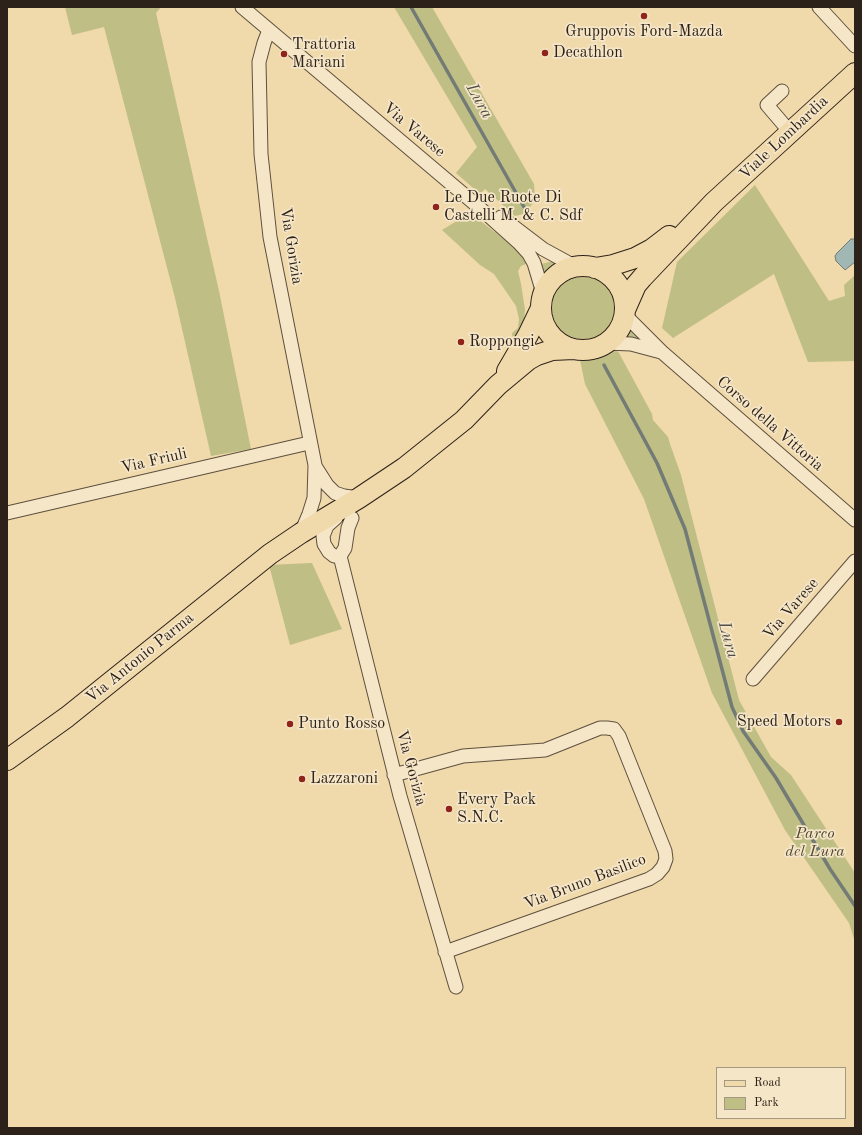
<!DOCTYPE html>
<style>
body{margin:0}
#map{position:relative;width:862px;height:1135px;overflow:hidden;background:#f0d9aa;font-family:"Old Standard TT",serif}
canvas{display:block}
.frame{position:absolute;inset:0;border:8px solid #2d221a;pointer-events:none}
.legend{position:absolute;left:716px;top:1067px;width:130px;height:52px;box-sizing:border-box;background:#f5e6c8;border:1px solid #a59882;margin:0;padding:5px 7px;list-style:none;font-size:12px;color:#2d221a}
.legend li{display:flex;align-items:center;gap:8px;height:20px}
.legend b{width:20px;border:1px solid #a59882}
</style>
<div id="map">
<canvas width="862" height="1135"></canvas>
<div class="frame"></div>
<ul class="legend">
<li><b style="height:5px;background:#f0d9aa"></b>Road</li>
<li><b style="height:11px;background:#bfbe85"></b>Park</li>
</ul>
</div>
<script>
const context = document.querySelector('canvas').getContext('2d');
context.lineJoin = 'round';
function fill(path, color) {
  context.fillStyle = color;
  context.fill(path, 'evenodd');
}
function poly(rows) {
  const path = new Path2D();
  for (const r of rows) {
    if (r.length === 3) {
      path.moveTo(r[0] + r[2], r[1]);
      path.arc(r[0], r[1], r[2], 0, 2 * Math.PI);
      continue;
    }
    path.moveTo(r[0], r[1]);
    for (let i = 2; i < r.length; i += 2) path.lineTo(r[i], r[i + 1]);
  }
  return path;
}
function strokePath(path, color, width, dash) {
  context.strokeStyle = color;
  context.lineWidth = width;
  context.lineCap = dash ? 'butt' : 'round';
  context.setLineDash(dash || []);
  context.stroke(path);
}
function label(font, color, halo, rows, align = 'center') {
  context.font = font + ' "Old Standard TT",serif';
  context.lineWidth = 3.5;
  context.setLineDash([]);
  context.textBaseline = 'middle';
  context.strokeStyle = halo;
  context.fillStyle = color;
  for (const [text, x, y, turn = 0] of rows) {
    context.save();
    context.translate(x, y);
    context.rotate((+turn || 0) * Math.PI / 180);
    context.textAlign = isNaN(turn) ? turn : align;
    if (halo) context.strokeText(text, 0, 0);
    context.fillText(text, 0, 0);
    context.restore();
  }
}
fill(poly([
 [65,7,161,7,156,13,219,291,251,449,211,456,175,298,104,27,72,35],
 [394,7,432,7,534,184,535,200,527,211,523,214,515,216,485,189,480,194,456,173,477,147],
 [755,185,829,301,845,296,844,285,855,275,855,361,808,362,774,274,673,338,662,328,677,262],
 [470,213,517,249,528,263,521,266,518,271,521,284,525,310,524,319,518,335,513,341,512,333,518,328,519,319,516,306,494,274,480,265,442,230],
 [553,261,557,263,544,274,541,264],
 [583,308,31],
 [629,327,644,341,623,337],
 [616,350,619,353,652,414,653,420,668,437,670,444,681,475,739,700,771,757,791,775,855,873,855,942,849,923,785,830,712,693,644,499,585,384,580,360,594,360],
 [312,563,342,629,290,645,269,565]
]), '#bfbe85');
const water = poly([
 [851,239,855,239,855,262,845,270,836,261,835,256,837,253,851,239]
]);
fill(water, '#a0b7b4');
strokePath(water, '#727b76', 1);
strokePath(poly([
 [411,7,524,207],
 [604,365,657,463,685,529,732,707,743,731,776,778,830,869,855,906]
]), '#727b76', 3.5);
const minor = poly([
 [242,7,481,209,519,243,529,254,534,263,543,293],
 [819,7,855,46],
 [269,30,264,43,259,62,261,154,270,237,315,465,314,498,309,514,301,533],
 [782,91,767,105,790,132],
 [501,217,543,249,576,267],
 [624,314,663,353,855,520],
 [606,343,631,344,661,352],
 [315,466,327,485,335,493,344,496,359,498,359,499],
 [7,513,309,443],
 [336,518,327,526,323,536,324,544,329,552,334,556,340,556],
 [352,518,348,528,345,548,340,556,400,796,456,987],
 [753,679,855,561],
 [394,775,463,756,545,750,600,728,607,728,614,729,619,736,665,851,666,859,663,867,657,874,649,879,445,952]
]);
const primary = poly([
 [583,308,42],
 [595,268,613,265,635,258,652,249,669,236],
 [625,310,636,285,642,278,714,202,855,73],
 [507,371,528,335,541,308],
 [7,760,67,717,270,554,301,533,359,498,404,468,464,420,498,385,528,360,537,355,552,350,574,349]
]);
strokePath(minor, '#5e503e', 15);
strokePath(primary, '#2d221a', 22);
strokePath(minor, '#f5e6c8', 13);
strokePath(primary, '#f0d9aa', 20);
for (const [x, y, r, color] of [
 [644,16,4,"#8f2418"],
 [545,53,4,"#8f2418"],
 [284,54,4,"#8f2418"],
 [436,207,4,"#8f2418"],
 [461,342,4,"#8f2418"],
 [839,722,4,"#8f2418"],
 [290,724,4,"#8f2418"],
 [302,779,4,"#8f2418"],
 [449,809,4,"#8f2418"]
]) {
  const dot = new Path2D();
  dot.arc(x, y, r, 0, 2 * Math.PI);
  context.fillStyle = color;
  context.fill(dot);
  strokePath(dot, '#f5e6c8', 1.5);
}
label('16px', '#2d221a', '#f5e6c8', [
 ["Gruppovis Ford-Mazda",644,32,"center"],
 ["Trattoria",292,45],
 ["Mariani",292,63],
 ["Decathlon",553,53],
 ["Le Due Ruote Di",444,198],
 ["Castelli M. & C. Sdf",444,216],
 ["Roppongi",469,342],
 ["Speed Motors",831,722,"right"],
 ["Punto Rosso",298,724],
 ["Lazzaroni",310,779],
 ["Every Pack",457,800],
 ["S.N.C.",457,818]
], 'left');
label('16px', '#2d221a', '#f5e6c8', [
 ["Via Varese",414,130,40],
 ["Viale Lombardia",784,138,-43],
 ["Via Gorizia",291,246,81],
 ["Corso della Vittoria",770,424,41],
 ["Via Friuli",154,461,-13],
 ["Via Varese",791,609,-49],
 ["Via Antonio Parma",140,658,-39],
 ["Via Gorizia",411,768,75],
 ["Via Bruno Basilico",585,882,-21]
]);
label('italic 16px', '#524935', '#f5e6c8', [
 ["Parco",815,834],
 ["del Lura",815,852]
]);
label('italic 17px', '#504f48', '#f5e6c8', [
 ["Lura",479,101,61],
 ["Lura",728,640,75]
]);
</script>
